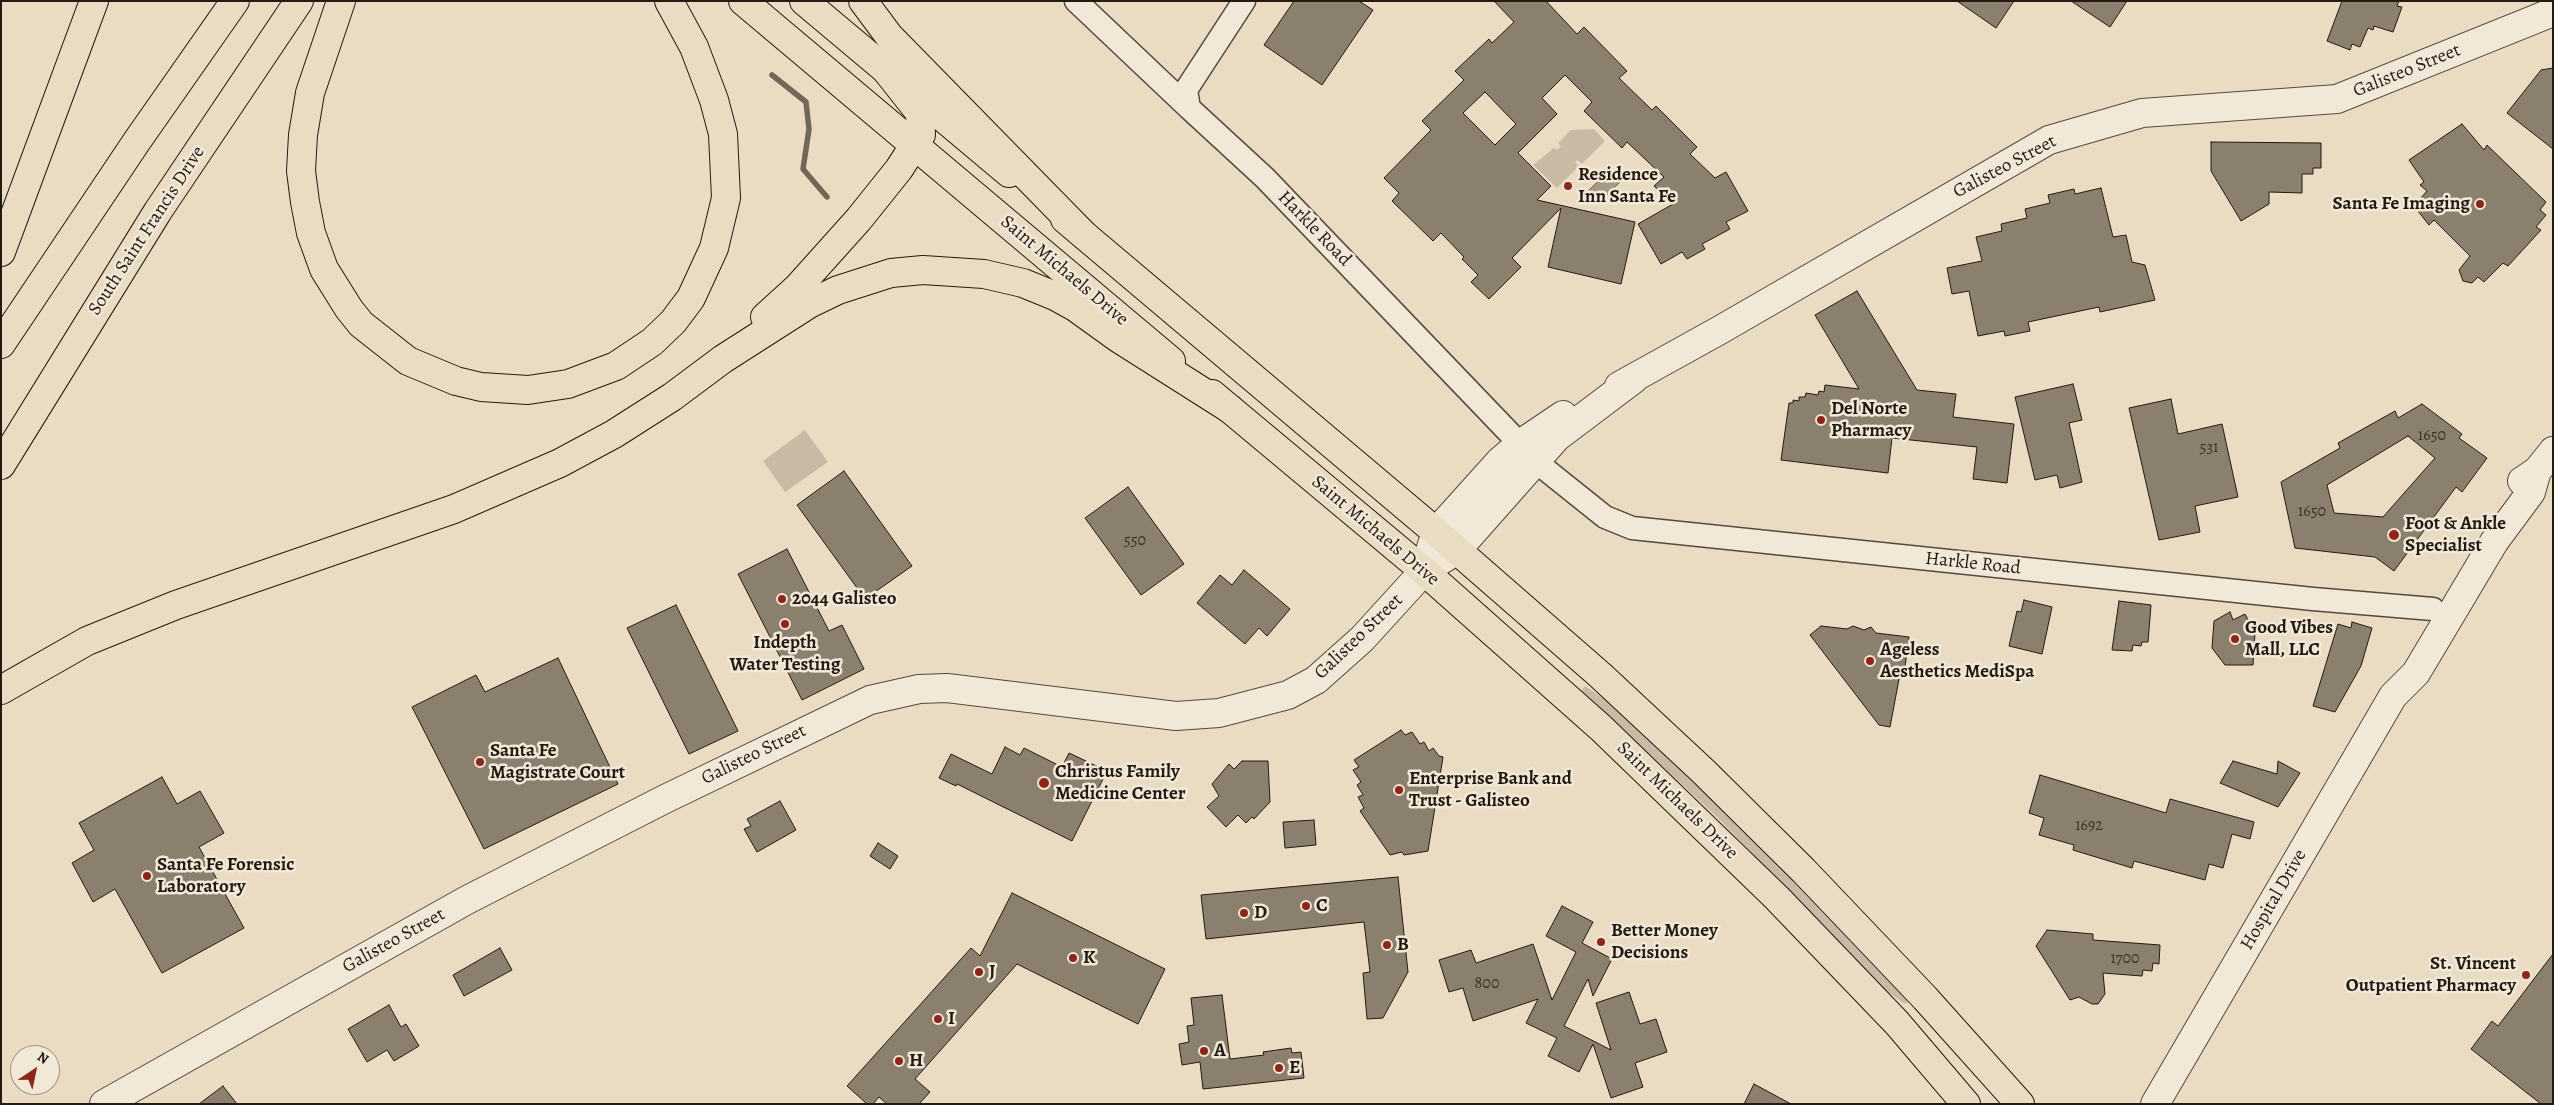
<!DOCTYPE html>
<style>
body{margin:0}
#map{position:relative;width:2554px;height:1105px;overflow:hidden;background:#e9dcc3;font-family:Alegreya,serif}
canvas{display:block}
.frame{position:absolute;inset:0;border:2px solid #251a11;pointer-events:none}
.north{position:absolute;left:10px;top:1045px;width:50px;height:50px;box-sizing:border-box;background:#f1e8d8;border:1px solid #9f9688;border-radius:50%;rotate:34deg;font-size:14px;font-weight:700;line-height:20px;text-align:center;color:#251a11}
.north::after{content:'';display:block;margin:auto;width:18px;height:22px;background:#8f2418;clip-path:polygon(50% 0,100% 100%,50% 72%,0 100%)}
</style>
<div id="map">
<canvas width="2554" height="1105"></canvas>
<div class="frame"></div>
<div class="north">N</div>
</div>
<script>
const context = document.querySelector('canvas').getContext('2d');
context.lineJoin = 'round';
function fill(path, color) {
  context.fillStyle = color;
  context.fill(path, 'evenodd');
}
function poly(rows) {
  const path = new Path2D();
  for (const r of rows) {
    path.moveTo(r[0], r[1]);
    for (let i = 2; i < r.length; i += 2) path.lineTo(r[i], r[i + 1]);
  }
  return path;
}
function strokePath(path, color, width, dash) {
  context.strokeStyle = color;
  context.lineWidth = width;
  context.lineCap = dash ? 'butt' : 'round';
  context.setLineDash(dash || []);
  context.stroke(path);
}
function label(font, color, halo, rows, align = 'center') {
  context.font = font + ' Alegreya,serif';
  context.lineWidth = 5;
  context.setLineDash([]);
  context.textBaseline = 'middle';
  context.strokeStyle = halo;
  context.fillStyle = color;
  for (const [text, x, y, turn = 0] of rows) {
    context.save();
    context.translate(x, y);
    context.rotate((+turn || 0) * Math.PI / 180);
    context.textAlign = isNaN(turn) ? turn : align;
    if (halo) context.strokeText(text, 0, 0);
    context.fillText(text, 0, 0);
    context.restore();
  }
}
fill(poly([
 [1594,129,1605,141,1582,164,1577,160,1575,162,1579,166,1557,188,1533,165,1554,148,1557,150,1561,146,1558,143,1571,130],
 [805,430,828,462,785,492,763,461],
 [1585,686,1607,701,1647,736,1810,895,1910,1000,1905,1004,1884,989,1715,815,1581,691]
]), '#c8bba5');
const water = poly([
 [1610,170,1621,181,1603,199,1592,198,1589,190,1610,170]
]);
fill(water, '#a69a86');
strokePath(water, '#726757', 1);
strokePath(poly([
 [772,75,806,102,809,129,803,169,827,197]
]), '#726757', 5.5);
const building = poly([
 [1294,1,1359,1,1373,10,1322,85,1264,45,1294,1],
 [1494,1,1546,1,1577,34,1584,27,1627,71,1619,78,1652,110,1656,106,1697,147,1690,154,1715,178,1726,172,1748,211,1726,222,1730,229,1702,244,1705,249,1687,259,1682,252,1661,264,1638,224,1673,204,1654,186,1664,177,1627,142,1622,148,1584,111,1592,102,1565,75,1542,98,1557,114,1518,153,1551,186,1537,200,1635,222,1621,284,1548,267,1561,208,1512,258,1521,267,1489,299,1471,282,1478,275,1462,259,1464,257,1441,233,1433,241,1392,201,1399,193,1384,178,1431,130,1422,121,1464,80,1455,71,1489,39,1492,43,1514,22,1494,1],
 [1485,92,1516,124,1495,145,1463,113,1485,92],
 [1957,1,2014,1,1996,28,1957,1],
 [2071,1,2127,1,2110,27,2071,1],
 [2342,1,2399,1,2397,6,2402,7,2393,32,2374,26,2373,30,2368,28,2360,47,2352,44,2350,50,2327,41,2342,1],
 [2553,68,2553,149,2507,113,2541,70,2553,68],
 [2462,124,2484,150,2487,145,2546,202,2540,210,2546,215,2536,227,2541,230,2508,266,2503,263,2484,282,2478,277,2472,283,2463,281,2459,270,2470,256,2434,220,2429,225,2414,206,2427,191,2420,185,2424,182,2409,160,2462,124],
 [2211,142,2321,143,2321,168,2313,168,2313,174,2302,174,2302,193,2269,192,2269,204,2241,221,2211,171,2211,142],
 [2101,188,2113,237,2126,235,2132,262,2145,265,2155,300,2100,312,2099,307,2028,322,2030,331,2005,336,2004,331,1978,336,1969,291,1952,294,1947,268,1982,261,1976,237,2002,231,2001,224,2027,218,2025,209,2050,203,2048,195,2074,189,2075,194,2101,188],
 [1857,291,1917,390,1956,394,1953,417,2014,424,2007,483,1973,479,1977,447,1892,438,1888,473,1781,460,1789,403,1793,403,1793,400,1799,401,1799,397,1805,397,1806,393,1818,395,1819,391,1824,392,1825,385,1859,389,1815,315,1857,291],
 [2073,384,2082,420,2069,423,2082,482,2060,488,2057,475,2035,480,2015,397,2073,384],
 [2171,399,2178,434,2222,424,2238,497,2195,506,2200,532,2159,540,2129,408,2171,399],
 [2422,404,2462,434,2459,438,2487,458,2462,492,2456,487,2394,571,2375,557,2295,548,2281,482,2340,448,2338,443,2395,411,2398,418,2422,404],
 [2408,436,2435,458,2383,517,2334,513,2327,485,2408,436],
 [844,471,912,566,865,599,797,505,844,471],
 [1128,487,1184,564,1141,595,1085,518,1128,487],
 [787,549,829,631,842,625,864,669,802,700,738,574,787,549],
 [1244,570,1290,609,1267,636,1259,628,1245,644,1197,603,1220,575,1232,585,1244,570],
 [2024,600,2052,607,2042,654,2009,646,2017,611,2021,612,2024,600],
 [2119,601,2151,605,2148,642,2142,642,2141,646,2133,645,2132,651,2112,650,2119,601],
 [676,605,738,731,689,754,627,628,676,605],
 [2230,612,2233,620,2245,614,2255,633,2253,665,2225,665,2212,648,2214,621,2230,612],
 [2352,622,2372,628,2361,666,2335,712,2313,706,2338,624,2351,628,2352,622],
 [1821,626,1847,629,1853,626,1864,630,1871,627,1876,633,1909,637,1904,674,1900,674,1890,727,1879,725,1810,635,1821,626],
 [558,658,618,784,484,849,412,707,476,675,485,692,558,658],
 [1401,730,1405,735,1412,732,1420,744,1424,742,1429,751,1433,748,1439,756,1443,757,1428,851,1404,855,1402,852,1390,855,1360,811,1364,808,1358,797,1363,795,1357,785,1361,782,1353,770,1359,767,1354,760,1401,730],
 [1005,747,1020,755,1024,748,1062,767,1069,753,1107,771,1072,841,957,784,956,786,939,778,951,754,992,774,1005,747],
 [1242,761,1268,761,1270,802,1254,819,1252,817,1246,823,1238,815,1226,827,1207,807,1219,796,1212,784,1229,764,1234,769,1242,761],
 [2233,761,2277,774,2278,761,2300,773,2278,807,2220,783,2233,761],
 [2040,775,2166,813,2170,799,2254,822,2250,839,2232,834,2223,868,2209,864,2205,880,2134,861,2132,868,2073,850,2074,845,2039,835,2044,818,2029,813,2040,775],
 [162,777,177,804,200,791,224,833,199,847,244,928,162,973,115,889,93,902,72,863,94,850,79,823,162,777],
 [780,801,796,830,757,852,744,829,751,826,747,819,780,801],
 [1314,820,1316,845,1285,848,1283,822,1314,820],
 [878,843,898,856,890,869,870,856,878,843],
 [1398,877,1408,972,1383,1018,1367,1019,1363,973,1370,972,1364,922,1206,939,1201,895,1398,877],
 [1012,893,1165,969,1138,1024,1017,964,915,1079,930,1092,919,1104,887,1104,879,1097,873,1104,867,1104,847,1086,971,948,980,956,1012,893],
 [1562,906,1593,922,1582,943,1612,959,1593,996,1588,979,1564,1026,1611,1050,1596,1003,1629,992,1640,1024,1656,1019,1667,1052,1635,1063,1643,1087,1611,1098,1593,1044,1579,1072,1548,1056,1557,1038,1526,1023,1538,999,1473,1021,1463,988,1449,992,1439,960,1471,950,1476,963,1533,944,1552,1000,1576,952,1546,936,1562,906],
 [2047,930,2093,934,2093,940,2160,945,2159,964,2153,963,2152,971,2143,970,2142,976,2103,973,2105,994,2098,1004,2092,1004,2079,997,2070,1000,2036,946,2047,930],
 [500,948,512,970,464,996,453,975,500,948],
 [2553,954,2553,1104,2541,1104,2471,1049,2492,1021,2498,1026,2553,954],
 [1222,995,1230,1059,1264,1055,1263,1052,1291,1048,1292,1053,1301,1052,1304,1078,1203,1089,1200,1062,1182,1065,1179,1044,1189,1042,1187,1026,1194,1025,1191,998,1222,995],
 [389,1005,401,1027,406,1024,419,1046,394,1061,387,1050,367,1062,348,1029,389,1005],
 [1754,1084,1791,1104,1744,1104,1754,1084],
 [223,1086,237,1104,199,1104,223,1086]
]);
fill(building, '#8b7f6e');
strokePath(building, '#251a11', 1);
const minor = poly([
 [1076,1,1189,108],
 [1244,1,1186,90,1189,108,1265,178,1520,444],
 [1535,461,1605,517,1632,528,2313,599,2433,609]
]);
const tertiary = poly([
 [1619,386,1720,330,2049,140,2142,113,2337,99,2553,12],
 [2522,481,2537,471,2553,451],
 [1429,554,1436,532,1499,462,1520,444,1563,415],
 [104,1104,467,900,665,799,870,700,919,689,947,688,1176,716,1219,713,1288,695,1316,680,1362,639,1424,571,1457,550,1557,437,1634,379],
 [2155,1104,2393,696,2416,673,2494,542,2531,492,2537,471]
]);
const primary = poly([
 [743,1,1171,361],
 [804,1,1009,173],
 [1065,219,1436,532,1600,675,1703,771,1804,871,1925,998,2020,1104],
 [1212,394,1424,571,1601,728,1777,898,1897,1023,1966,1104]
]);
const trunk = poly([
 [341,1,310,93,303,135,301,171,305,202,311,233,324,269,349,309,361,324,408,361,456,381,481,387,528,390,568,384,616,366,652,342,673,322,691,298,714,248,726,198,723,134,714,100,694,47,669,1],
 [863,1,889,36,1084,235],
 [1,252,94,1],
 [765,317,798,287,859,219,899,169,921,135,920,113,886,70],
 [1,344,137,141,235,1],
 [1,465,158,211,299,1],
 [1,690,87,641,176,605,454,509,560,463,614,434,672,397,723,359,809,304,838,290,891,273,923,270,984,274,1023,283,1055,296,1075,307,1118,338,1230,409]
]);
strokePath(minor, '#564a3e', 25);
strokePath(tertiary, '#564a3e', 30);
strokePath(primary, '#251a11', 30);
strokePath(trunk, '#251a11', 30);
strokePath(minor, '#f1e8d8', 22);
strokePath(tertiary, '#f1e8d8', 28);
strokePath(primary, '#e9dcc3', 28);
strokePath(trunk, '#e9dcc3', 28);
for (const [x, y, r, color] of [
 [1568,186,5,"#8f2418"],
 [2480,204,5,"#8f2418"],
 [1821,420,5,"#8f2418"],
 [2394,535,6,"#8f2418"],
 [782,599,5,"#8f2418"],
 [785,624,5,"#8f2418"],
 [2235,639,5,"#8f2418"],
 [1870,661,5,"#8f2418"],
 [480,762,5,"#8f2418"],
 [1044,783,6,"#8f2418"],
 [1399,790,5,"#8f2418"],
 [147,876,5,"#8f2418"],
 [1306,906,5,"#8f2418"],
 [1244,913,5,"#8f2418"],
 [1601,942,5,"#8f2418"],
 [1387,945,5,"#8f2418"],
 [1073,958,5,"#8f2418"],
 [979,972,5,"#8f2418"],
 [2526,975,5,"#8f2418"],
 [938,1019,5,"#8f2418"],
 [1204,1051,5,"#8f2418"],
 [899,1061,5,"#8f2418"],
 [1279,1068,5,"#8f2418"]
]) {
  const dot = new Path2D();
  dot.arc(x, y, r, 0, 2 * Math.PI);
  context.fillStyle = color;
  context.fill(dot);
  strokePath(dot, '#f1e8d8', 2);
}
label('16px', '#3e3328', null, [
 ["1650",2432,436],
 ["531",2209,448],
 ["1650",2312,512],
 ["550",1135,541],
 ["1692",2089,826],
 ["1700",2125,959],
 ["800",1487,984]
]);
label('19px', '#251a11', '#f1e8d8', [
 ["Galisteo Street",2407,71,-22],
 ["Galisteo Street",2005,167,-28],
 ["Harkle Road",1314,229,46],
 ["South Saint Francis Drive",147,231,-57],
 ["Saint Michaels Drive",1064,271,40],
 ["Saint Michaels Drive",1375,531,40],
 ["Harkle Road",1973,564,6],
 ["Galisteo Street",1359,637,-44],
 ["Galisteo Street",754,755,-26],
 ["Saint Michaels Drive",1677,801,44],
 ["Hospital Drive",2274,900,-60],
 ["Galisteo Street",394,941,-29]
]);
label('bold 19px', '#251a11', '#f1e8d8', [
 ["Residence",1578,175],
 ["Inn Santa Fe",1578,197],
 ["Santa Fe Imaging",2470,204,"right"],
 ["Del Norte",1831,409],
 ["Pharmacy",1831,431],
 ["Foot & Ankle",2405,524],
 ["Specialist",2405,546],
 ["2044 Galisteo",792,599],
 ["Good Vibes",2245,628],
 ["Mall, LLC",2245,650],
 ["Indepth",785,643,"center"],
 ["Water Testing",785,665,"center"],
 ["Ageless",1880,650],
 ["Aesthetics MediSpa",1880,672],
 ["Santa Fe",490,751],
 ["Magistrate Court",490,773],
 ["Christus Family",1055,772],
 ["Medicine Center",1055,794],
 ["Enterprise Bank and",1409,779],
 ["Trust - Galisteo",1409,801],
 ["Santa Fe Forensic",157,865],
 ["Laboratory",157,887],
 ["C",1316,906],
 ["D",1254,913],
 ["Better Money",1611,931],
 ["Decisions",1611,953],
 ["B",1397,945],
 ["K",1083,958],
 ["St. Vincent",2516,964,"right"],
 ["Outpatient Pharmacy",2516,986,"right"],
 ["J",989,972],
 ["I",948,1019],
 ["A",1214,1051],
 ["H",909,1061],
 ["E",1289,1068]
], 'left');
</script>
